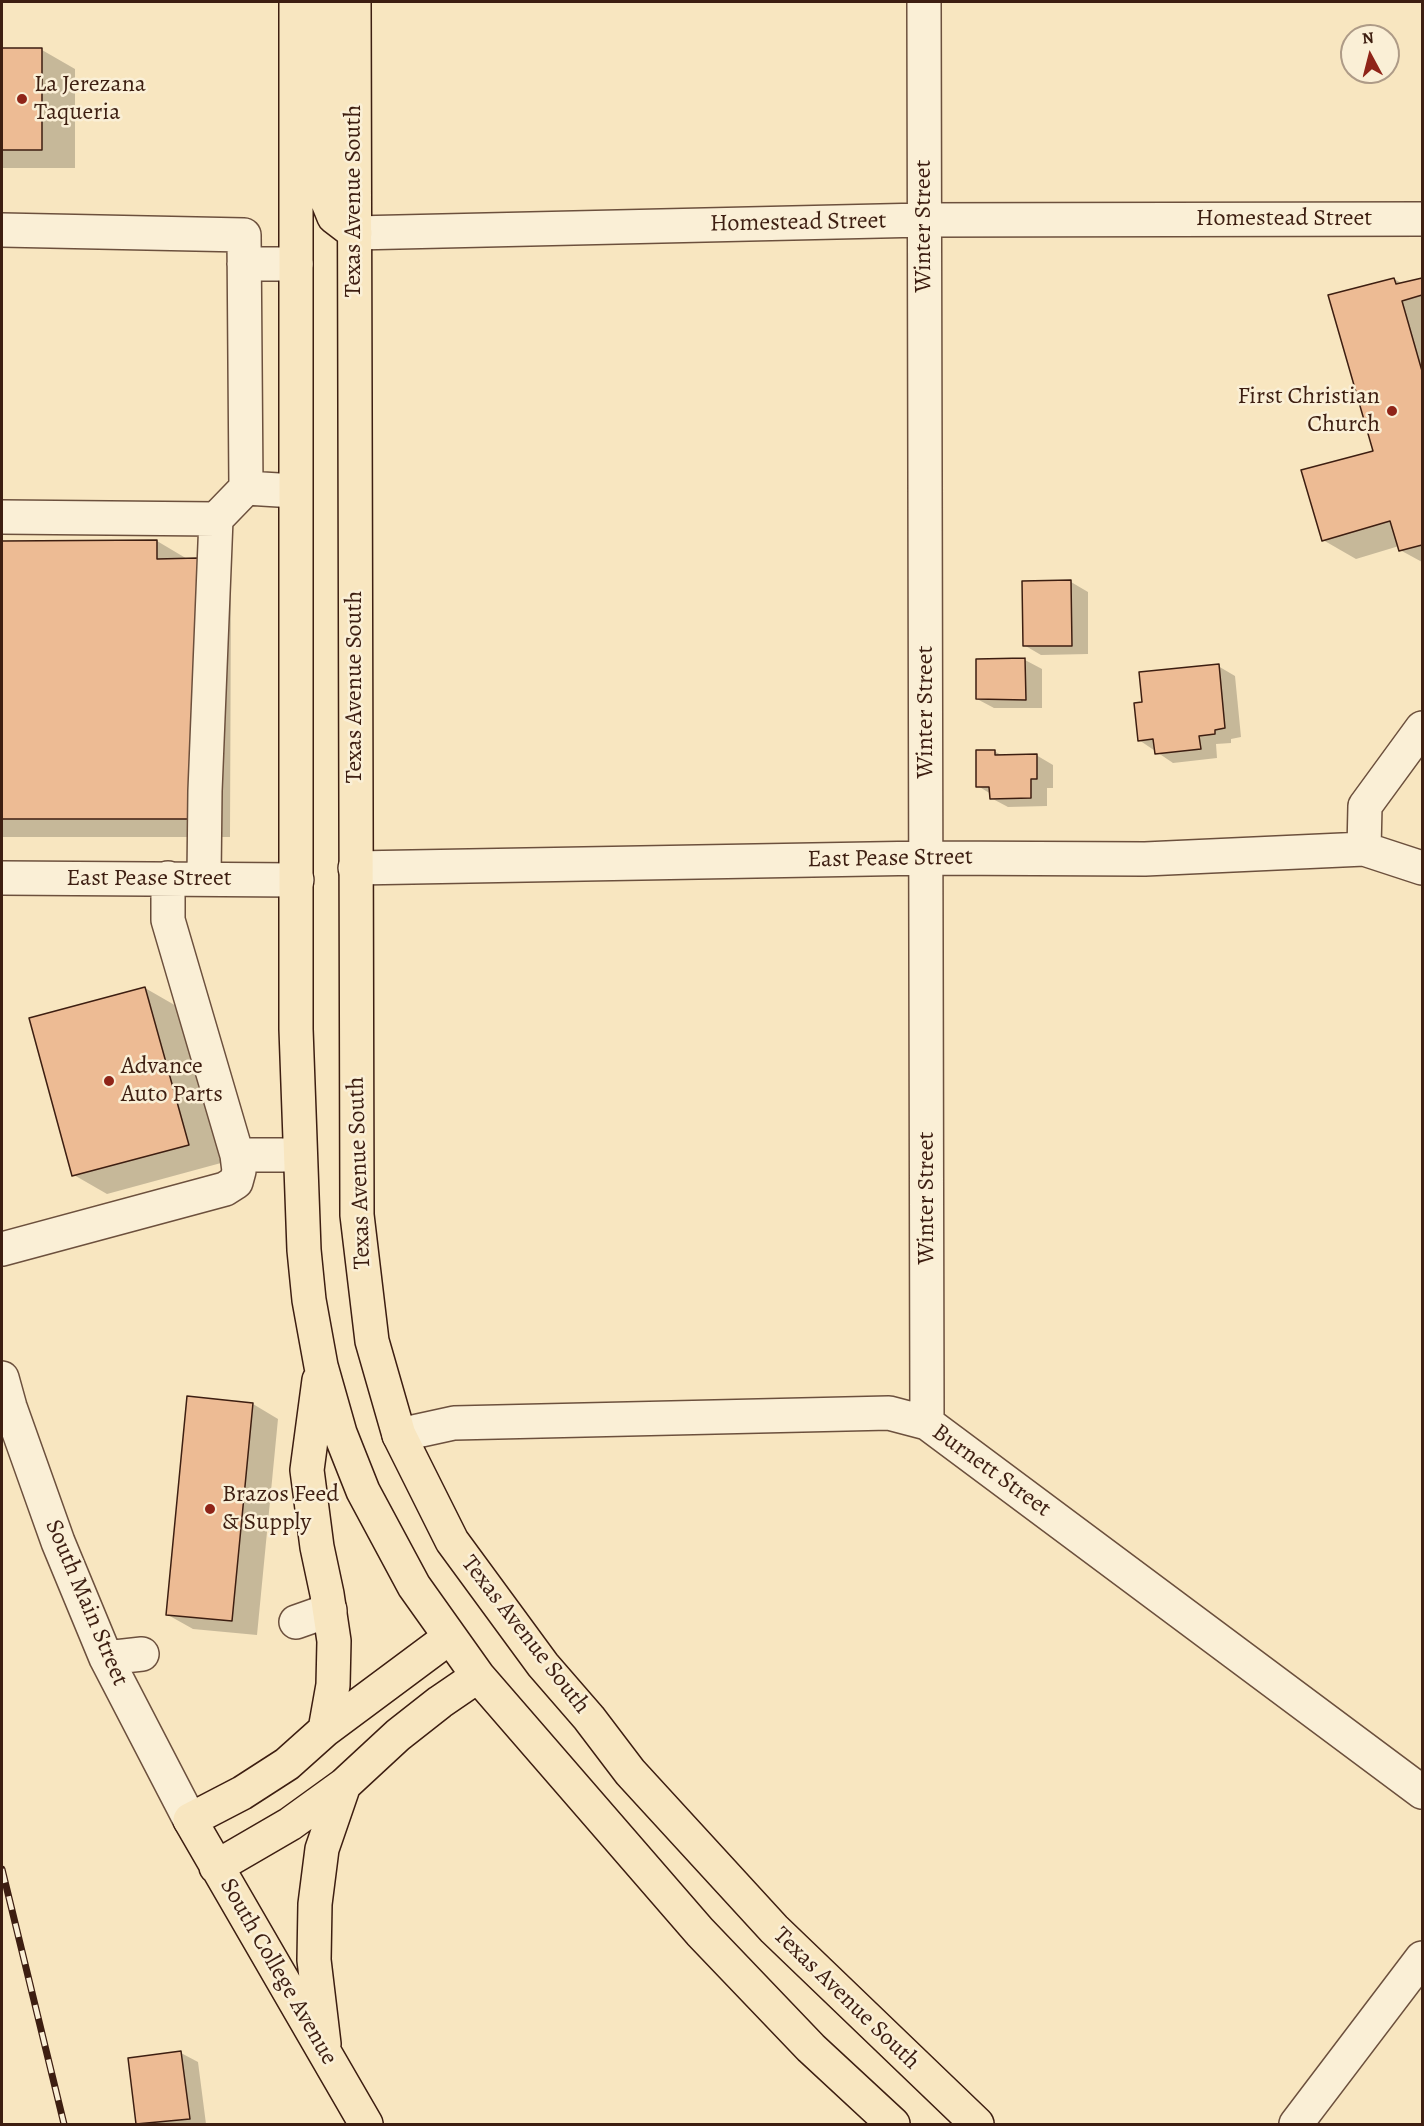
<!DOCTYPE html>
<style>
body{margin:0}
#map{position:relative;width:1424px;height:2126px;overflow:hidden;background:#f8e6c0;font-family:Alegreya,serif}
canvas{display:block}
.frame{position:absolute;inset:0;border:3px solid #3d1e11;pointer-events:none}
.north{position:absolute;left:1340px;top:24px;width:60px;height:60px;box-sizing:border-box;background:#faefd6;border:2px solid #ae9b87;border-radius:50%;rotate:353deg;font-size:16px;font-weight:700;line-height:24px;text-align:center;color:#3d1e11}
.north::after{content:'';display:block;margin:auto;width:21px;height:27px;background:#8f2418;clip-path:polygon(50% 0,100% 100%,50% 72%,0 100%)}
</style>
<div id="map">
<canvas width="1424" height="2126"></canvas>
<div class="frame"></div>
<div class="north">N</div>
</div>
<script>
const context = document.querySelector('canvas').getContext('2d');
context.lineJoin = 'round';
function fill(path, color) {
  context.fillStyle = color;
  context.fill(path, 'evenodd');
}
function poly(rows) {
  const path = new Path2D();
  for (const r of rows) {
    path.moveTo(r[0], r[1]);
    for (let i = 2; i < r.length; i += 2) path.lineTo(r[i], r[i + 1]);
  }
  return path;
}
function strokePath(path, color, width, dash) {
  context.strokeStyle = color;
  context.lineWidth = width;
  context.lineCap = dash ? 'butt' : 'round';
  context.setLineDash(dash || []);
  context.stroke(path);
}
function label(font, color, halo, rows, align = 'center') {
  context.font = font + ' Alegreya,serif';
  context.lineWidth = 5;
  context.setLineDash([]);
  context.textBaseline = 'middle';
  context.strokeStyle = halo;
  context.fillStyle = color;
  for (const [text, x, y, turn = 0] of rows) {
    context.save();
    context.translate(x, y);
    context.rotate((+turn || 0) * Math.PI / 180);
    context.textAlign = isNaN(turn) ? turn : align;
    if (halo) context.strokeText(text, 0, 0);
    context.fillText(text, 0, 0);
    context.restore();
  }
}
fill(poly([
 [2,50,42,50,75,69,75,168,2,168],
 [1394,279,1403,284,1422,279,1422,562,1400,550,1399,546,1356,559,1323,540,1375,452],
 [157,541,189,560,198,560,231,578,230,837,2,837,2,542],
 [1071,582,1088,592,1088,654,1041,655,1024,645],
 [977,660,1025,660,1042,669,1042,708,994,708,977,699],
 [1218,666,1235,676,1241,737,1231,739,1231,743,1216,744,1217,758,1173,763,1139,740,1144,704],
 [994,751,1003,756,1036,755,1053,765,1053,788,1047,788,1047,806,1008,807,991,798,991,794,978,786],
 [145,988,178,1007,221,1163,107,1194,74,1175],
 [253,1404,278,1419,257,1635,193,1629,168,1615],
 [181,2053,198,2062,206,2124,138,2124,130,2059]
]), '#0003');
const building = poly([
 [2,48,42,48,42,150,2,150,2,48],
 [1394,278,1396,284,1422,278,1422,295,1402,301,1422,371,1422,545,1399,551,1390,521,1322,541,1301,470,1373,451,1328,295,1394,278],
 [157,540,157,559,198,558,198,819,2,819,2,541,157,540],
 [1071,580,1072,646,1023,646,1022,581,1071,580],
 [1025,658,1026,700,976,699,976,659,1025,658],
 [1219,664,1225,728,1215,730,1215,734,1199,736,1201,749,1155,754,1153,739,1138,741,1134,703,1142,702,1139,672,1219,664],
 [976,750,995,750,995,755,1037,754,1037,779,1031,779,1031,798,990,799,989,787,976,787,976,750],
 [145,987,189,1145,72,1176,29,1018,145,987],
 [187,1396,253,1403,232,1621,166,1615,187,1396],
 [181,2051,190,2119,136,2124,128,2058,181,2051]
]);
fill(building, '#edbb94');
strokePath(building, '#3d1e11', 1.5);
const minor = poly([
 [924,2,927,1423],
 [2,230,244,235,246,488],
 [355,233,924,220,1422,219],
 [244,264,296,264],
 [2,517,216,519],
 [1364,849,1365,806,1422,728],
 [355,868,927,858,1145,859,1364,849,1422,868],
 [2,878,297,880],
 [204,878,205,791,216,519,246,488,295,491],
 [237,1155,300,1155],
 [2,1249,225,1189,236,1182,239,1171,237,1155,168,920,168,878],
 [2,1378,10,1407,58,1542,106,1658,190,1820],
 [399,1435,454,1423,889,1413,927,1423,1422,1792],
 [296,1622,330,1610],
 [106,1658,142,1654],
 [1296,2124,1422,1958]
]);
const major = poly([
 [296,2,296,1029,304,1250,309,1300,321,1366,340,1433,363,1491,414,1586,478,1676,700,1932,811,2048,893,2124],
 [323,2,325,195,334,217,355,233],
 [354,2,357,1215,372,1341,399,1435,452,1541,543,1665,589,1718,630,1772,774,1929,977,2124],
 [319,1380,307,1470,317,1547,327,1594,334,1641,333,1685,325,1730,287,1764,242,1793,190,1820,366,2124],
 [325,1730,450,1637],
 [216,1867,290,1824,344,1785],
 [324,2044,314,1960,315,1904,322,1849,344,1785,398,1735,440,1702,478,1676]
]);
strokePath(minor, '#6c503d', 36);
strokePath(major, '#3d1e11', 36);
strokePath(minor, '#faefd6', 33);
strokePath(major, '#f8e6c0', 33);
const rail = poly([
 [2,1869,64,2124]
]);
strokePath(rail, '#3d1e11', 7);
strokePath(rail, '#faefd6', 4.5, [14]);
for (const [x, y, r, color] of [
 [22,99,6,"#8f2418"],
 [1392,411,6,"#8f2418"],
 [109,1081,6,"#8f2418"],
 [210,1509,6,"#8f2418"]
]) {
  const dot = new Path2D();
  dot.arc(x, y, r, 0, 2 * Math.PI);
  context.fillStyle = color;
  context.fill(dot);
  strokePath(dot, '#faefd6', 2);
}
label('24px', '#3d1e11', '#faefd6', [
 ["La Jerezana",34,85],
 ["Taqueria",34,113],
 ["First Christian",1380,397,"right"],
 ["Church",1380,425,"right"],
 ["Advance",121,1067],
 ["Auto Parts",121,1095],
 ["Brazos Feed",222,1495],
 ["& Supply",222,1523]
], 'left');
label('24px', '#3d1e11', '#faefd6', [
 ["Texas Avenue South",354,201,-90],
 ["Homestead Street",1284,219],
 ["Homestead Street",798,223,-1],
 ["Winter Street",924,226,-90],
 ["Texas Avenue South",355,687,-90],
 ["Winter Street",926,712,-90],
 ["East Pease Street",890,859,-1],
 ["East Pease Street",149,879],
 ["Texas Avenue South",360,1173,-92],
 ["Winter Street",927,1198,-90],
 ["Burnett Street",991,1471,36],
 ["South Main Street",86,1603,67],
 ["Texas Avenue South",525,1635,52],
 ["South College Avenue",278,1972,60],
 ["Texas Avenue South",846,1999,44]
]);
</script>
